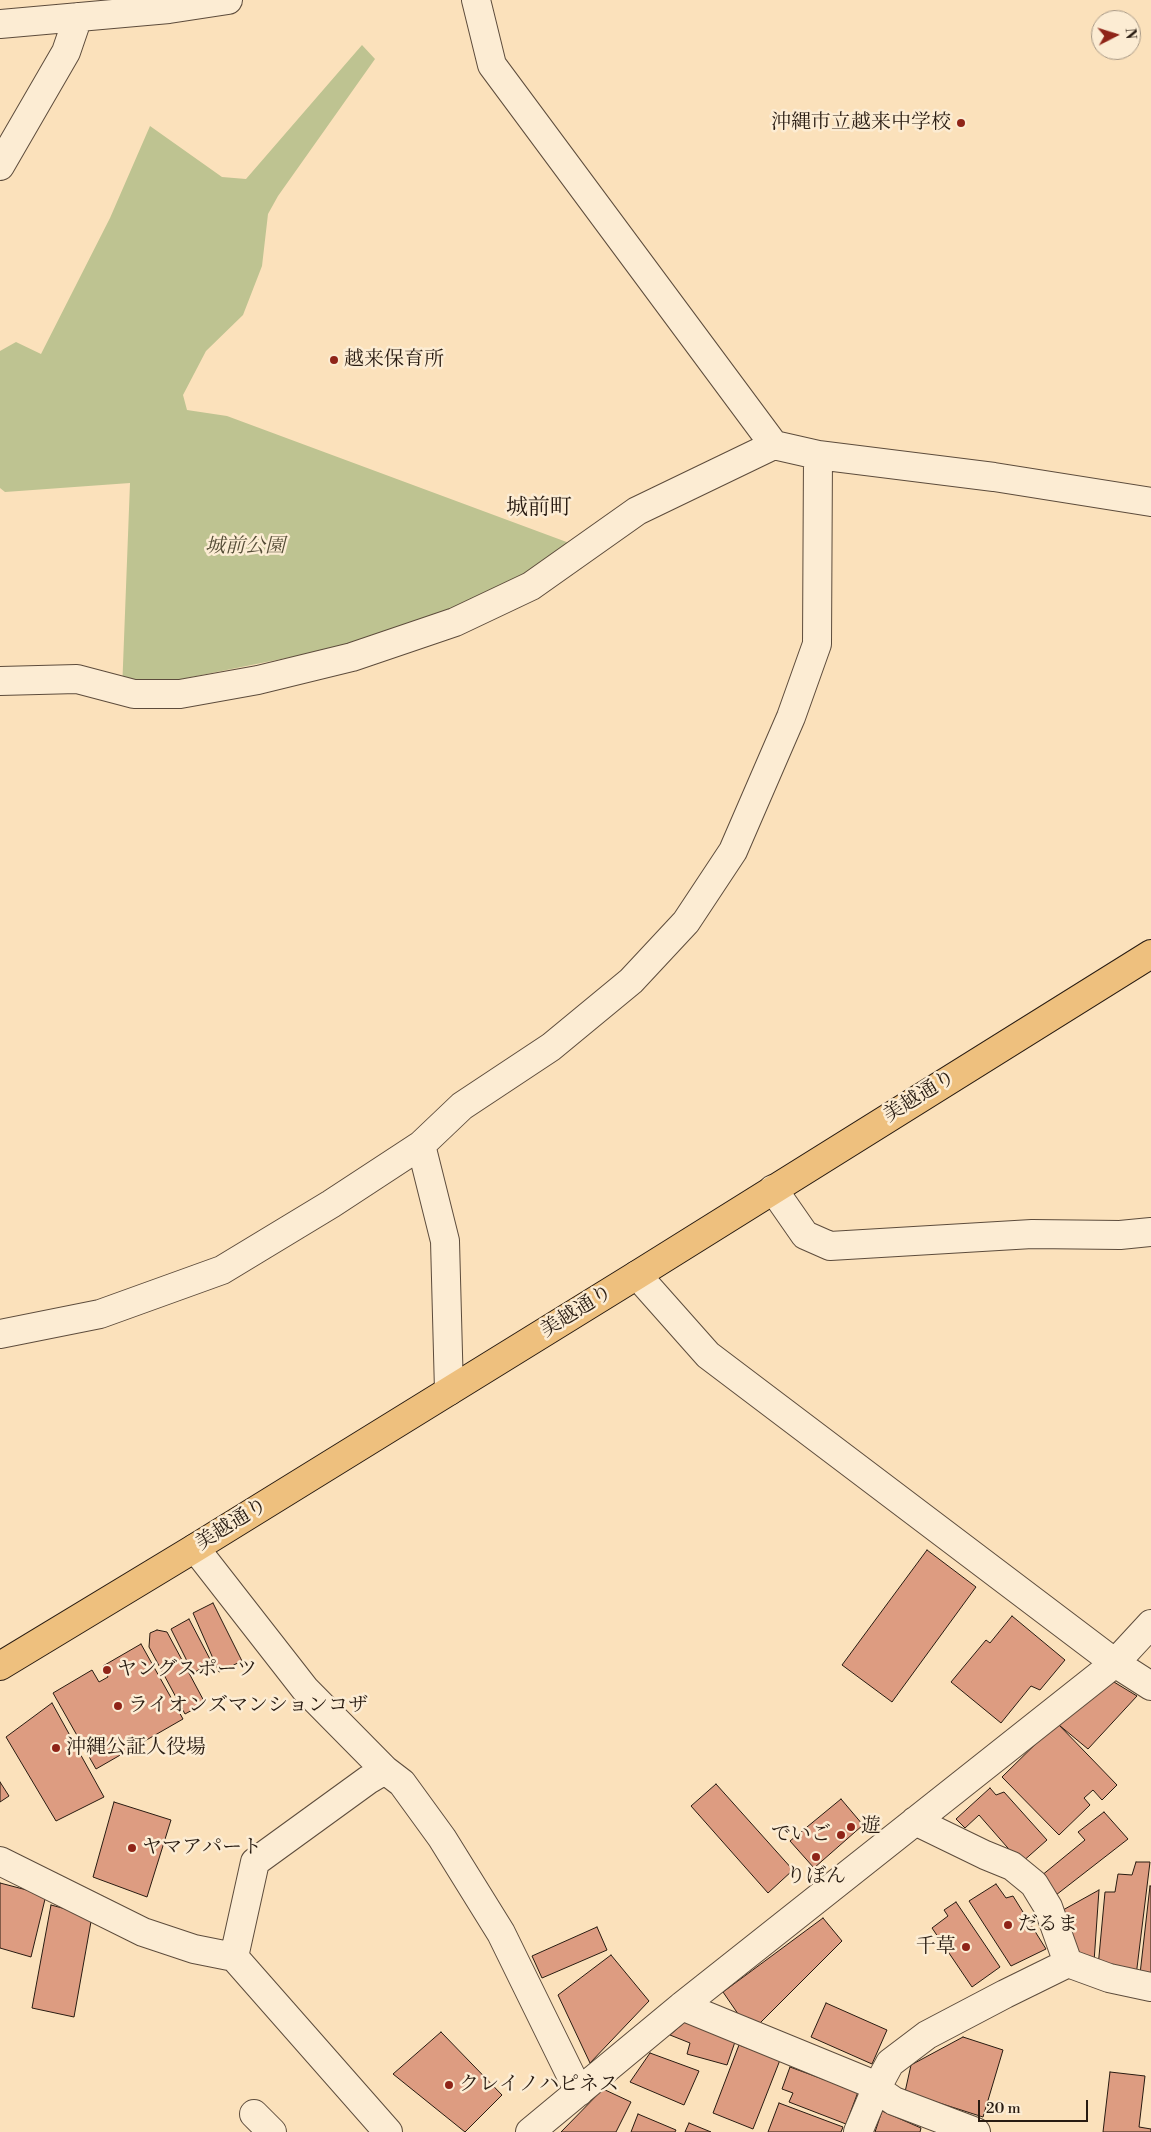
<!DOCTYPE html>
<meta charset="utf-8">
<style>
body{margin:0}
#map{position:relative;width:1151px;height:2132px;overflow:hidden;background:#fbe1bb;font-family:"Libre Bodoni",serif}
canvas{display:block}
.north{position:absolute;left:1091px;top:10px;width:50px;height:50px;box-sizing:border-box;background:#fcecd3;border:1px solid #a79885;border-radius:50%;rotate:85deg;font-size:14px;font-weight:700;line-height:20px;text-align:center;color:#281b11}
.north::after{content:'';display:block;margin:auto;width:18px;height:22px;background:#8f2418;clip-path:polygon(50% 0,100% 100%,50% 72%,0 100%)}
.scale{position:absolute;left:978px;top:2100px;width:110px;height:22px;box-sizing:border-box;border:2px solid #281b11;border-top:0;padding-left:6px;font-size:15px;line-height:18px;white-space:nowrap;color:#281b11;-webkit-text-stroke:4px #fcecd3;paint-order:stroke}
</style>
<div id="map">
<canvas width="1151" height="2132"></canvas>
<div class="north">N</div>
<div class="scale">20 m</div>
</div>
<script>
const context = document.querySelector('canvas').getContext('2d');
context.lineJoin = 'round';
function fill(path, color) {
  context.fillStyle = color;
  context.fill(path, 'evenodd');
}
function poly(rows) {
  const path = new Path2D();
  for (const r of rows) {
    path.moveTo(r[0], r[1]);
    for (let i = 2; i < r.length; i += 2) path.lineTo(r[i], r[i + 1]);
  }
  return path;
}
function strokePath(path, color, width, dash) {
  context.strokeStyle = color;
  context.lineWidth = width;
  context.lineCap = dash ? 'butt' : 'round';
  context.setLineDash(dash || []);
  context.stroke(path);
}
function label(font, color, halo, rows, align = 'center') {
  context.font = font + ' "Libre Bodoni","Noto Serif JP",serif';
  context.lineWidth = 5;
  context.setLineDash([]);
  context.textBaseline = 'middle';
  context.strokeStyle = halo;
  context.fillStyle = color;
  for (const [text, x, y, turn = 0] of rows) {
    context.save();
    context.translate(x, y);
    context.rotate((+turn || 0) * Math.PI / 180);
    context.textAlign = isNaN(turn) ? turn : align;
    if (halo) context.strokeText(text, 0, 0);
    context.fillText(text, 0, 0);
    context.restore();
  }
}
fill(poly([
 [362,45,375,59,278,196,268,214,262,266,243,315,206,351,183,395,187,410,227,416,572,544,529,574,453,611,351,645,122,691,130,483,5,492,0,488,0,351,16,342,41,354,110,218,150,126,222,177,246,179]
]), '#bec391');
const building = poly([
 [927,1550,976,1587,892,1702,842,1665,927,1550],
 [213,1603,242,1661,219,1672,193,1613,213,1603],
 [1012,1616,1065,1660,1040,1690,1031,1686,1001,1723,951,1682,986,1640,990,1643,1012,1616],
 [189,1619,212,1663,193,1673,171,1629,189,1619],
 [157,1630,167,1632,205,1703,185,1714,149,1647,150,1633,157,1630],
 [141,1644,183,1719,96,1769,53,1693,92,1670,99,1682,108,1677,103,1666,141,1644],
 [1109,1679,1137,1696,1088,1749,1059,1725,1109,1679],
 [52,1703,104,1797,56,1821,6,1737,52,1703],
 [1057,1723,1117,1785,1102,1800,1093,1790,1084,1798,1090,1805,1059,1835,1002,1777,1057,1723],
 [0,1782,9,1796,0,1802,0,1782],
 [716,1784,793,1870,768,1893,691,1806,716,1784],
 [990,1788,996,1795,1004,1792,1047,1840,1021,1863,979,1815,965,1828,956,1819,990,1788],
 [841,1799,863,1825,814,1868,790,1841,841,1799],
 [114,1802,171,1820,147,1897,93,1877,114,1802],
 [1104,1812,1128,1839,1056,1895,1041,1876,1085,1840,1078,1832,1104,1812],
 [1136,1862,1150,1862,1136,1976,1098,1967,1105,1892,1115,1892,1118,1874,1132,1875,1136,1862],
 [0,1883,46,1895,31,1957,0,1948,0,1883],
 [996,1884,1006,1898,1013,1896,1046,1949,1011,1966,969,1901,996,1884],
 [1150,1886,1151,1886,1151,1975,1140,1974,1150,1886],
 [1099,1890,1094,1962,1078,1952,1063,1910,1099,1890],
 [956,1902,1000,1967,972,1987,932,1928,948,1916,944,1910,956,1902],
 [51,1905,92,1916,74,2017,32,2008,51,1905],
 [823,1918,842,1941,756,2027,747,2027,723,1992,823,1918],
 [597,1927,607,1950,542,1978,532,1956,597,1927],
 [611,1955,649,2001,590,2063,558,1995,611,1955],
 [826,2003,887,2030,872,2064,811,2037,826,2003],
 [687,2020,736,2039,727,2065,687,2054,690,2043,670,2035,687,2020],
 [441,2032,502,2095,465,2132,393,2074,441,2032],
 [963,2037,1003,2050,983,2117,905,2092,911,2065,963,2037],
 [739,2045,780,2060,753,2129,713,2113,739,2045],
 [650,2053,699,2071,684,2105,630,2082,650,2053],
 [790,2067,858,2092,846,2124,789,2102,793,2093,782,2089,790,2067],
 [1110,2072,1145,2076,1139,2127,1151,2129,1151,2132,1103,2132,1110,2072],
 [603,2089,631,2102,616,2132,561,2132,603,2089],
 [779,2103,843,2127,841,2132,768,2132,779,2103],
 [882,2111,921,2128,920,2132,875,2132,882,2111],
 [638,2114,676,2130,675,2132,631,2132,638,2114],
 [689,2123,711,2132,685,2132,689,2123]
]);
fill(building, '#dd9c81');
strokePath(building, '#281b11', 1);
const minor = poly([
 [0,24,169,9,228,0],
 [0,166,66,52,78,17],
 [818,455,994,477,1151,502],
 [0,681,77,679,134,694,180,694,258,680,352,657,455,622,531,586,637,511,774,445],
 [421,1145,445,1241,449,1391],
 [773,1189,805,1235,830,1246,1032,1234,1120,1235,1151,1232],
 [637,1275,708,1355,1115,1663,1151,1686],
 [0,1334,100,1314,222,1270,331,1204,421,1145,462,1106,551,1047,631,981,686,922,733,851,791,717,817,644,818,455,774,445,492,65,476,0],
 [195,1548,305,1689,385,1770,402,1783,442,1838,501,1933,579,2092],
 [915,1821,985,1855,1012,1866,1034,1884,1048,1907,1068,1963,1109,1978,1151,1987],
 [0,1861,143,1932,194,1949,234,1957,388,2132],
 [234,1957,255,1862,368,1780,385,1770],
 [682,2006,865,2081,894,2101,976,2132],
 [254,2114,272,2132],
 [530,2132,682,2006,1115,1663,1151,1624],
 [858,2132,876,2089,890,2063,927,2035,1005,1994,1068,1963]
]);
const highway = poly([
 [0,1666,195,1548,637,1275,1151,954]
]);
strokePath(minor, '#5d4c3c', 30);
strokePath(highway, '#281b11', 30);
strokePath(minor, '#fcecd3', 28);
strokePath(highway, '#eec07e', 28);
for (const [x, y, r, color] of [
 [961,123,5,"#8f2418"],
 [334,360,5,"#8f2418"],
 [107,1670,5,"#8f2418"],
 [118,1706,5,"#8f2418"],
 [56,1748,5,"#8f2418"],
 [851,1827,5,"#8f2418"],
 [841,1835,5,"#8f2418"],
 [132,1848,5,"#8f2418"],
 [816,1857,5,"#8f2418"],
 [1008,1925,5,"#8f2418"],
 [966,1947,5,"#8f2418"],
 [449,2085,5,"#8f2418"]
]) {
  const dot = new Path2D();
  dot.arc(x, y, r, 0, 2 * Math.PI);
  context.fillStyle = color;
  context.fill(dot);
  strokePath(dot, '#fcecd3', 2);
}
label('20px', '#281b11', '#fcecd3', [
 ["沖縄市立越来中学校",951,123,"right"],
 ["越来保育所",344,360],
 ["ヤングスポーツ",117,1670],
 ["ライオンズマンションコザ",128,1706],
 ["沖縄公証人役場",66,1748],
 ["遊",861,1827],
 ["でいご",831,1835,"right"],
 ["ヤマアパート",142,1848],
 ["りぼん",816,1877,"center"],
 ["だるま",1018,1925],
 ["千草",956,1947,"right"],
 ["クレイノハピネス",459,2085]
], 'left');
label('italic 20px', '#554d37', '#fcecd3', [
 ["城前公園",245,547]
]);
label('20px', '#281b11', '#fcecd3', [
 ["美越通り",920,1097,-32],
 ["美越通り",577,1312,-32],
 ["美越通り",232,1525,-32]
]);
label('22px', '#281b11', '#fcecd3', [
 ["城前町",539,509]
]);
</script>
